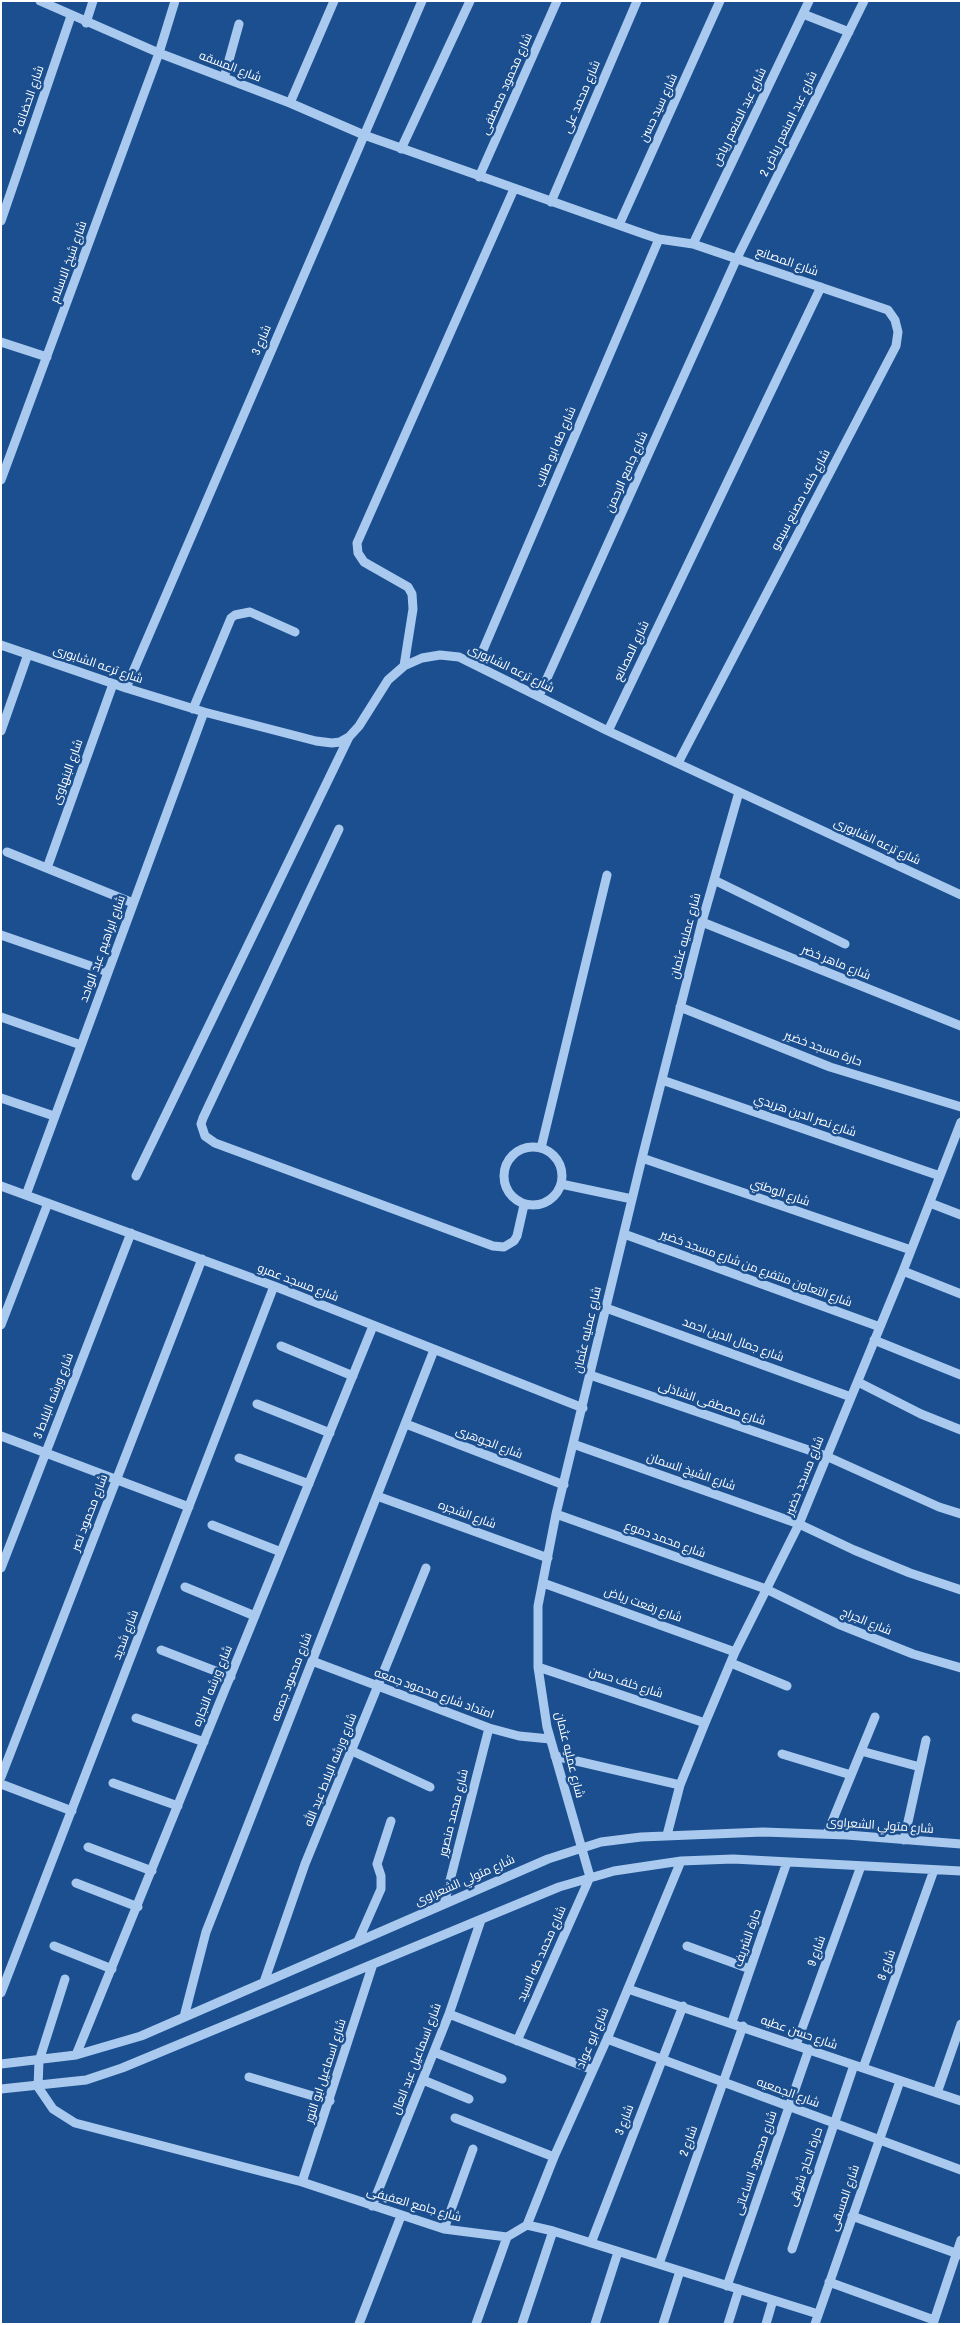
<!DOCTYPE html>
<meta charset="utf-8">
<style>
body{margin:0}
#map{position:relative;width:962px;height:2325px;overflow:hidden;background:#1b4f8f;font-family:"Archivo Narrow",sans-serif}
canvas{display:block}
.frame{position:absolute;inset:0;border:2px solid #fff;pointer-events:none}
</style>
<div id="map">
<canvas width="962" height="2325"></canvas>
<div class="frame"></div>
</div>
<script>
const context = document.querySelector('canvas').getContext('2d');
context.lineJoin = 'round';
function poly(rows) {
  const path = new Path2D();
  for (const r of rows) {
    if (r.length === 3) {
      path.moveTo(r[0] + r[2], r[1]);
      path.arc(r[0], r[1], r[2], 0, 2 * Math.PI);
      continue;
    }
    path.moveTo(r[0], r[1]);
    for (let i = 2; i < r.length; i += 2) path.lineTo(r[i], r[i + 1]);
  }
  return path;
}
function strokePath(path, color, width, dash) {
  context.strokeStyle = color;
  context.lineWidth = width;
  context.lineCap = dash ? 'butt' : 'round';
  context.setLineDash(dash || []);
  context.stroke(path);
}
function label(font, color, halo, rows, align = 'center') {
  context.font = font + ' "Archivo Narrow",Cairo,sans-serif';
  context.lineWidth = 5;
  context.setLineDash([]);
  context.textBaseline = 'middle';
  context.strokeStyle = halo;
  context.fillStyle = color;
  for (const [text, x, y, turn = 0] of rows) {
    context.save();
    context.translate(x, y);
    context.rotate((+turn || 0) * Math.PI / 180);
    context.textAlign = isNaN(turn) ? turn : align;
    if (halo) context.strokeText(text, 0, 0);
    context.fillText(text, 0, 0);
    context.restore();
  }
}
strokePath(poly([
 [40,1,159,53,290,103,364,135,644,234,659,239,693,244,888,310,895,320,898,332,896,346,678,763],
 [803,14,849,32],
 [86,23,93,1],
 [224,78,239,24],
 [290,103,334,1],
 [401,149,470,1],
 [479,177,557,1],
 [551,202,637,1],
 [1,221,71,16],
 [619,225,720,1],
 [693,244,809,1],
 [1,342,47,357],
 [1,480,159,53,175,1],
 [1,645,126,688,204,712,316,741,332,743,340,742,349,737,359,726,388,680,404,666,422,658,440,655,459,657,608,731,961,895],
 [477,664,659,239],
 [404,666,413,609,412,594,408,587,364,562,358,553,357,543,514,189],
 [126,688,422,1],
 [539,696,737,258,864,1],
 [193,709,231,618,235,615,250,612,295,632],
 [1,731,28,654],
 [608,731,821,287],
 [339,829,203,1118,201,1124,205,1136,215,1143,493,1246,504,1247,514,1241,517,1236,524,1205],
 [7,852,133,903],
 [47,868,113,684],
 [714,880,845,944],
 [702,922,961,1026],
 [1,935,108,972],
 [680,1007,830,1067,961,1107],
 [1,1017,81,1045],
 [662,1080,940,1176],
 [1,1098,54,1116],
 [533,1176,29],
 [541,1148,607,875],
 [642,1158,911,1250],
 [136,1176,349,737],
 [561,1184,632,1199],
 [1,1186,274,1286,583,1408],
 [26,1195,204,712],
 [930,1203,961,1215],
 [624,1234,880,1327],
 [903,1271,961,1294],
 [606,1308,851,1397],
 [1,1325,48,1203],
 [874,1340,961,1375],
 [281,1346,353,1376],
 [590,1375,826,1456,939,1507,961,1514],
 [858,1382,921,1414,961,1430],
 [257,1404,330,1433],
 [406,1424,564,1485],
 [1,1436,189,1507],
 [573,1444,799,1524,854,1550,910,1573,961,1590],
 [239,1458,309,1484],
 [377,1496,548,1558],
 [556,1514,766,1589,838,1624,913,1654,961,1668],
 [212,1525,281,1552],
 [1,1568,131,1233],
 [543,1583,735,1652],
 [185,1587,255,1616],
 [161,1650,231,1677],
 [312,1661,489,1728,519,1736,550,1739],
 [731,1663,787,1686],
 [538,1667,705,1723],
 [136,1718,204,1742],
 [352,1751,430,1787],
 [861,1751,920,1767],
 [782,1754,851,1775],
 [555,1756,680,1785],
 [1,1777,202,1259],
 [113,1783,178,1806],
 [1,1784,72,1811],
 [827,1834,875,1717],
 [667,1835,680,1785,705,1723,735,1652,799,1524,903,1271,961,1122],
 [904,1840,926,1740],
 [88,1847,152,1871],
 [76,1883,138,1907],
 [444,1904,489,1728],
 [358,1941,381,1889,381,1876,377,1864,391,1821],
 [54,1946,112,1969],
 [687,1946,750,1969],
 [65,1979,39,2061,38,2087,53,2109,75,2123,302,2182,444,2229,507,2237,527,2225,553,2231,818,2314],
 [264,1982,305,1864,426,1568],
 [628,1989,961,2101],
 [1,1993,274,1286],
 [449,2014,593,2070],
 [184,2017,206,1932,434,1350],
 [732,2022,787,1862],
 [607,2039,961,2170],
 [517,2041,590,1877,547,1727,538,1667,538,1606,556,1514,642,1158,702,922,739,792],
 [796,2045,861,1866],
 [434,2052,502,2079],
 [76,2055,373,1326],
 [1,2064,76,2055,141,2036,548,1859,601,1842,641,1837,763,1832,847,1835,961,1844],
 [863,2068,934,1870],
 [249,2077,330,2101],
 [423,2080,469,2099],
 [1,2089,86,2080,122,2068,559,1887,614,1871,681,1861,733,1859,961,1871],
 [937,2093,961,2024],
 [455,2118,554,2157],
 [302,2182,372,1967],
 [372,2206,449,2014,481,1920],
 [852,2216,961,2255],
 [527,2225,554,2157,607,2039,681,1861],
 [444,2229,473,2149],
 [591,2243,683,2006],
 [792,2249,854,2065],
 [659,2264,743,2026],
 [829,2282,934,2320],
 [727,2286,809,2049],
 [359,2324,401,2216],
 [476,2324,507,2237],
 [522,2324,553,2231],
 [595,2324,618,2252],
 [663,2324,680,2271],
 [728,2324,739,2289],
 [766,2324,773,2300],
 [815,2324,900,2081],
 [933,2324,961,2240]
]), '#a9c9ee', 9);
label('12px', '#fff', '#1b4f8f', [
 ["شارع المسقه",230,67,21],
 ["شارع محمود مصطفى",507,84,-66],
 ["شارع محمد على",582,97,-67],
 ["شارع الحضانه 2",29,100,-71],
 ["شارع سيد حسن",659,108,-65],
 ["شارع عبد المنعم رياض",740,117,-64],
 ["شارع عبد المنعم رياض 2",789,124,-64],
 ["شارع شيخ الاسلام",69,262,-70],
 ["شارع المصانع",787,262,19],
 ["شارع 3",262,340,-67],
 ["شارع طه ابو طالب",556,447,-67],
 ["شارع جامع الرحمن",627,472,-66],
 ["شارع خلف مصنع سيمو",801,500,-62],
 ["شارع المصانع",632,651,-64],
 ["شارع ترعه الشابورى",98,665,19],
 ["شارع ترعه الشابورى",511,669,26],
 ["شارع البنهاوى",68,772,-70],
 ["شارع ترعه الشابورى",877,842,25],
 ["شارع عمليه عثمان",686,936,-75],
 ["شارع ابراهيم عبد الواحد",103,949,-70],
 ["شارع ماهر خضر",836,963,22],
 ["حارة مسجد خضير",823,1049,20],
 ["شارع نصر الدين هريدي",805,1116,19],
 ["شارع الوطني",780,1193,19],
 ["شارع التعاون منتفرع من شارع مسجد خضير",756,1269,20],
 ["شارع مسجد عمرو",298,1283,21],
 ["شارع عمليه عثمان",588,1330,-77],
 ["شارع جمال الدين احمد",733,1340,20],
 ["شارع ورشه البلاط 3",54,1396,-69],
 ["شارع مصطفى الشاذلى",712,1404,19],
 ["شارع الجوهرى",489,1443,21],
 ["شارع الشيخ السمان",691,1472,19],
 ["شارع مسجد خضير",805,1476,-68],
 ["شارع محمود نصر",90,1513,-69],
 ["شارع الشجره",467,1515,20],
 ["شارع محمد دموع",665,1540,20],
 ["شارع رفعت رياض",643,1605,20],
 ["شارع الجراج",866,1622,22],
 ["شارع شديد",126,1635,-69],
 ["شارع محمود جمعه",292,1677,-69],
 ["شارع خلف حسن",626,1683,18],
 ["شارع ورشه النجاره",213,1686,-68],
 ["امتداد شارع محمود جمعه",434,1694,20],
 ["شارع عمليه عثمان",569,1755,76],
 ["شارع ورشه البلاط عبد الله",331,1770,-68],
 ["شارع محمد منصور",454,1813,-76],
 ["شارع متولي الشعراوى",880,1826,4],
 ["شارع متولي الشعراوى",465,1881,-24],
 ["حارة الشريف",748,1938,-71],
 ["شارع 9",817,1951,-70],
 ["شارع محمد طه السيد",542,1954,-66],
 ["شارع 8",887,1965,-70],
 ["شارع حسن عطيه",799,2033,19],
 ["شارع ابو عواد",593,2038,-67],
 ["شارع اسماعيل عبد العال",417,2059,-69],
 ["شارع اسماعيل ابو النور",326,2071,-72],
 ["شارع الجمعيه",788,2093,20],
 ["شارع 3",625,2120,-69],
 ["شارع 2",689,2141,-70],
 ["شارع محمود الساعاتى",756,2163,-71],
 ["حارة الحاج شوقى",806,2167,-71],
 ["شارع المسقى",845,2198,-71],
 ["شارع جامع العفيفى",414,2205,16]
]);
</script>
